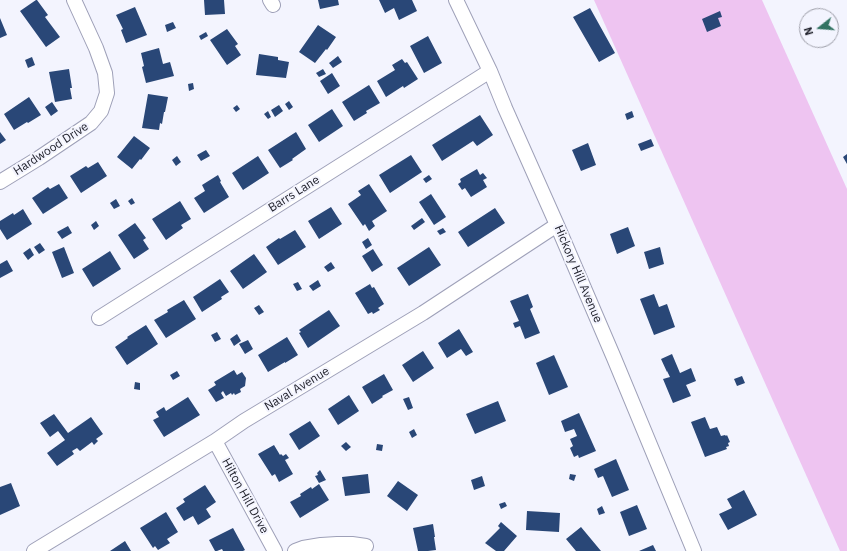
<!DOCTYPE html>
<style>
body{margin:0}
#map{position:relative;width:847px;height:551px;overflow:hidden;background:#f3f4fe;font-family:"IBM Plex Sans",sans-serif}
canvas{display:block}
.north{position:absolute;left:799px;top:8px;width:40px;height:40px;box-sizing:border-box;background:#f3f4fe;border:1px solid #9fa0aa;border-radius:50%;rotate:253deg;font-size:11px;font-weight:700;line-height:16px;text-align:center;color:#22232d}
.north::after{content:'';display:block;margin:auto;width:14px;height:18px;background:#327362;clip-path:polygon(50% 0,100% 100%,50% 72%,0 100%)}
</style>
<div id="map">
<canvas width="847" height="551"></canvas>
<div class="north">N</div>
</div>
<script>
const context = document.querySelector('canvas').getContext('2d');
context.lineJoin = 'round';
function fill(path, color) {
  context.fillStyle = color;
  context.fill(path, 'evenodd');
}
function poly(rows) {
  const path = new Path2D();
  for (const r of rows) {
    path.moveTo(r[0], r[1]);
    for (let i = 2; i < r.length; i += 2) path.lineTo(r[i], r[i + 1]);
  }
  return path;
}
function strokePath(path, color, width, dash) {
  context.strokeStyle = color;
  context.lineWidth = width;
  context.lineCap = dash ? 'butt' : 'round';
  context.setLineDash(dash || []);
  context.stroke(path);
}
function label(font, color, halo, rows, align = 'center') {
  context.font = font + ' "IBM Plex Sans",sans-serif';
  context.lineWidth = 4;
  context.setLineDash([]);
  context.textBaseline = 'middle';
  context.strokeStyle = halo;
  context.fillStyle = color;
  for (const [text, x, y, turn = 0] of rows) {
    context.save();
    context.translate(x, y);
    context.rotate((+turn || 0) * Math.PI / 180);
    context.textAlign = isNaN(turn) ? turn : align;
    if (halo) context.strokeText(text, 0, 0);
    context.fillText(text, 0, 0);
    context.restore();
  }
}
fill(poly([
 [594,0,762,0,847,189,847,551,840,551]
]), '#eec4f1');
fill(poly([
 [36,0,37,0,48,15,45,17,60,37,46,47,20,11],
 [204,0,224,0,225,14,205,15],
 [318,0,338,0,339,5,320,9],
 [379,0,412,0,417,11,399,20,394,8,385,13],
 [135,7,147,35,126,43,121,30,123,29,116,15],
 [590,8,615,53,599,62,573,17],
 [720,11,722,17,718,18,721,26,707,32,702,19],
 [0,18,7,35,0,38],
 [173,22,176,28,167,32,165,25],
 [318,25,336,37,327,50,326,49,315,63,299,52],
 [227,29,238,44,235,46,241,55,227,65,210,40],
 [206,32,208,36,201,40,199,36],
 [428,36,442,63,424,73,410,46],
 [159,48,163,64,170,62,174,76,146,83,142,67,144,66,141,53],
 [259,54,278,57,278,60,289,62,286,78,256,75],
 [338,56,342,62,333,68,329,63],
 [32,57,35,65,28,68,25,60],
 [402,59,405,63,407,62,418,79,404,88,403,86,386,97,377,81,395,70,392,65],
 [69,69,72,88,70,88,72,99,55,102,49,72],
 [323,69,326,74,319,77,316,73],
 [332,73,340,86,328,94,320,81],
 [193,83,194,89,189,91,188,84],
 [369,85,380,103,366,111,367,113,354,121,342,102],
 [148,94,168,97,165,112,164,112,162,124,160,123,159,130,142,128],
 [29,97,41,115,28,123,27,122,14,130,4,114],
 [289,101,293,107,289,110,285,104],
 [52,102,58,111,51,116,45,107],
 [237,105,240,109,236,112,233,108],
 [279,105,283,111,275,117,271,110],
 [332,109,343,126,319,142,308,125],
 [268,111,271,117,268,119,264,114],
 [632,111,634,117,627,120,625,114],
 [480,115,493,135,477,146,473,141,442,161,432,145],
 [0,132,6,140,0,144],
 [296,132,306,149,292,159,293,160,280,168,268,150],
 [134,136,150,148,141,160,140,159,132,169,117,157],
 [651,139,654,146,641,151,638,144],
 [588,143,596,165,581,171,572,150],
 [206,150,210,156,201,161,197,155],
 [847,154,847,164,843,157],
 [411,155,422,172,390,193,379,175],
 [177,156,181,162,176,166,172,160],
 [258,156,269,173,243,190,232,173],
 [98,162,107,176,81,193,70,176,86,166,88,168],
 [477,169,480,175,483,173,487,178,483,180,487,187,471,197,465,188,462,190,458,184,461,182,460,179],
 [218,175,221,181,220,182,229,197,204,213,194,198,205,191,202,185],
 [429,175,432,179,426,183,423,179],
 [59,184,68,198,43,214,32,198,48,187,50,189],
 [369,184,387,211,372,221,375,226,369,231,365,224,363,226,348,204,361,195,358,191],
 [431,194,446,217,434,225,419,202],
 [132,198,135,203,131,205,128,201],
 [116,199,120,206,114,209,110,203],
 [180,201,191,219,181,225,183,228,166,240,152,219],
 [331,207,342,224,319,239,308,221],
 [495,208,505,223,468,247,458,232],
 [23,209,32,224,7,240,0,229,0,221,13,213,14,215],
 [422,218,425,222,414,230,411,226],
 [96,221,99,226,94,230,91,225],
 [135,223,146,238,143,240,149,249,134,259,118,235],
 [68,226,72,233,62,239,57,232],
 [628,227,635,246,617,254,610,234],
 [443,228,446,232,440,235,437,231],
 [295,230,306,247,278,265,266,247,279,238,280,239],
 [368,238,372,245,366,249,362,242],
 [40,243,45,250,39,254,34,247],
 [64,247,74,273,62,278,52,252],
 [429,247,441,265,409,286,397,268],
 [660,247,664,264,649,269,644,252],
 [30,248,34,255,28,260,23,253],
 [373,249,383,265,372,272,362,256],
 [110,251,121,269,93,287,82,269],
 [254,254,267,272,243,289,230,271],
 [7,260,13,271,0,278,0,264],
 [331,262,335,268,328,272,324,267],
 [220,279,229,292,221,297,222,299,202,312,193,297],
 [318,280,321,286,313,291,309,286],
 [298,282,302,289,297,291,293,284],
 [370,284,372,288,374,287,384,304,378,308,380,310,373,314,372,312,368,314,355,293],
 [528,294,533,307,530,309,540,333,525,339,520,326,515,328,513,323,519,321,510,301],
 [654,294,659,307,667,304,675,327,654,335,640,299],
 [184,300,196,319,166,338,154,320,168,312,167,310],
 [259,305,264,312,259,315,254,308],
 [329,310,340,326,308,348,299,333,301,332,299,330],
 [146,325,158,344,127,365,115,347,128,338,127,337],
 [459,329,473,352,466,356,461,349,447,358,438,343],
 [217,332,221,339,215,342,211,335],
 [237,334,241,341,234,346,230,339],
 [287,337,298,355,285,363,285,362,268,372,258,355],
 [248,340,253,349,245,354,239,344],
 [423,351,434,368,413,382,402,365],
 [672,354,680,373,691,368,696,381,686,385,691,396,673,403,663,379,670,377,667,371,667,372,661,359],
 [554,355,568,387,549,395,536,363],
 [234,370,237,375,242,372,246,378,245,386,240,389,241,392,235,395,234,393,232,395,231,393,226,396,223,391,221,393,224,398,216,402,208,390,216,385,214,382],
 [177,371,180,376,173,380,170,375],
 [384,374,393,390,382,396,383,397,372,404,362,387],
 [742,376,745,383,737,386,734,379],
 [135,382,140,383,140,390,134,389],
 [349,395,359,411,338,425,328,409],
 [188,397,200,415,164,437,153,420,159,417,156,412,164,407,166,411],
 [409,397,413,408,408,410,403,399],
 [498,401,506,421,475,434,466,414],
 [579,413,596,451,579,458,578,455,574,457,570,448,573,446,570,439,577,436,574,429,565,432,561,421],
 [54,414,68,433,91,417,103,434,96,439,98,441,94,445,92,442,80,451,77,448,72,451,74,454,57,466,47,453,65,440,58,431,50,437,40,423],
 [705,417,710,429,717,427,721,436,725,435,726,436,727,435,730,442,728,443,729,446,726,447,727,449,705,457,691,422],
 [310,421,320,436,299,450,289,434],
 [414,429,417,435,412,438,409,432],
 [346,442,351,447,346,451,341,446],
 [377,444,383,445,382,451,376,450],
 [274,445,280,455,281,454,283,456,286,454,289,458,285,460,293,474,279,482,275,474,272,476,258,454],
 [616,459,629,490,612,497,603,476,598,478,594,469],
 [320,470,326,480,319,483,315,476,318,475,317,473],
 [368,474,370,493,345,496,342,477],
 [570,474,576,475,574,481,569,479],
 [482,476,485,486,474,490,471,480],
 [398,481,418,495,407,511,387,496],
 [11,483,20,506,0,515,0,487],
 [319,484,329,500,300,518,290,502,301,496,300,494,311,487,312,489],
 [205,485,216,502,206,509,211,517,198,525,193,516,184,521,176,508,185,502,183,499],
 [744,490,757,515,728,530,719,514,732,508,727,499],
 [505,502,507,506,501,509,499,504],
 [637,505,647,529,629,536,620,512],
 [602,506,605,513,599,515,597,509],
 [527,511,560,513,559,532,526,530],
 [166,512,178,532,167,539,170,543,158,550,155,546,153,548,140,528],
 [501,522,517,536,504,551,496,551,485,543,500,528,498,526],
 [433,524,435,537,434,537,436,550,428,551,418,551,413,528],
 [581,527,601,551,576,551,566,539],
 [233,528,245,550,243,551,223,551,222,549,217,551,215,551,209,540],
 [125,541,131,551,110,551],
 [653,545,656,551,639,551]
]), '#294777');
const street = poly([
 [270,0,273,5],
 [456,0,490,71,505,108,557,225,614,358,694,551],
 [0,182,39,158,91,123,101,111,107,93,105,73,96,48,74,0],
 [99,318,490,71],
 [215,441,275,551],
 [34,551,215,441,244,421,423,313,557,225],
 [295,551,303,548,321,545,337,544,352,544,366,546]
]);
strokePath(street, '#9ea0b8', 16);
strokePath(street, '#fff', 14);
label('12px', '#22232d', '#f3f4fe', [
 ["Hardwood Drive",51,149,-33],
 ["Barrs Lane",294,194,-32],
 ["Hickory Hill Avenue",578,274,67],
 ["Naval Avenue",297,389,-31],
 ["Hilton Hill Drive",245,496,61]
]);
</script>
